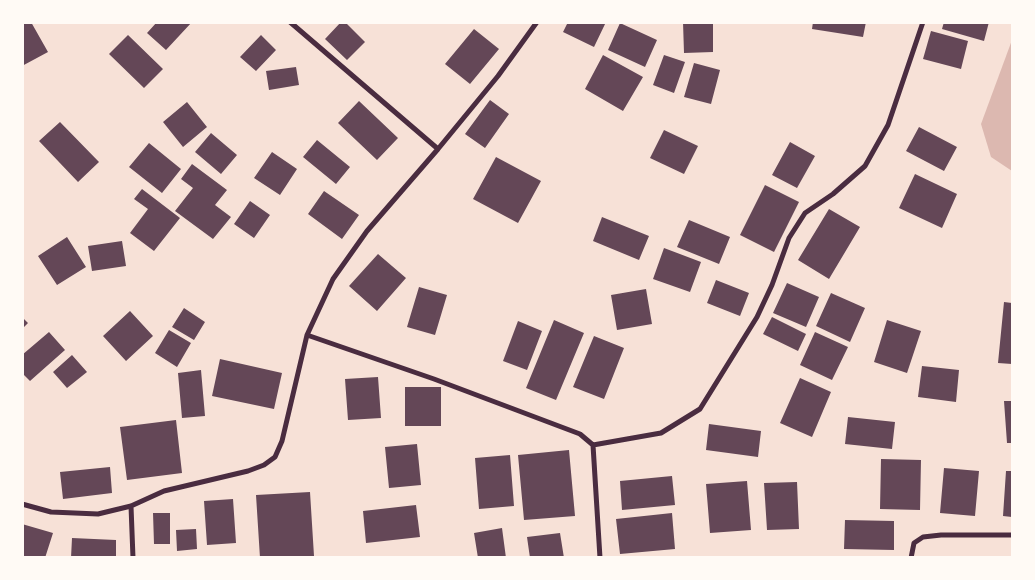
<!DOCTYPE html>
<style>
body{margin:0}
#map{position:relative;width:1035px;height:580px;overflow:hidden;background:#f7e1d7;font-family:"PT Sans Narrow",sans-serif}
canvas{display:block}
.frame{position:absolute;inset:0;border:24px solid #fffaf5;pointer-events:none}
</style>
<div id="map">
<canvas width="1035" height="580"></canvas>
<div class="frame"></div>
</div>
<script>
const context = document.querySelector('canvas').getContext('2d');
context.lineJoin = 'round';
function fill(path, color) {
  context.fillStyle = color;
  context.fill(path, 'evenodd');
}
function poly(rows) {
  const path = new Path2D();
  for (const r of rows) {
    path.moveTo(r[0], r[1]);
    for (let i = 2; i < r.length; i += 2) path.lineTo(r[i], r[i + 1]);
  }
  return path;
}
function strokePath(path, color, width, dash) {
  context.strokeStyle = color;
  context.lineWidth = width;
  context.lineCap = dash ? 'butt' : 'round';
  context.setLineDash(dash || []);
  context.stroke(path);
}
fill(poly([
 [1012,40,1012,171,991,157,981,124]
]), '#dcb8b0');
fill(poly([
 [22,22,31,22,48,52,22,66],
 [157,22,192,22,166,50,147,33],
 [341,22,345,22,365,42,347,60,325,39],
 [568,22,606,22,594,47,563,32],
 [683,22,713,22,713,52,684,53],
 [813,22,866,22,863,37,812,29],
 [944,22,989,22,984,41,942,29],
 [620,23,657,40,645,67,608,50],
 [474,29,499,49,470,84,445,64],
 [931,31,968,41,961,69,923,59],
 [128,35,163,69,144,88,109,54],
 [261,35,276,50,256,71,240,57],
 [603,55,643,77,623,111,585,89],
 [664,55,685,62,674,93,653,85],
 [694,63,720,70,711,104,684,97],
 [296,67,299,85,269,90,266,71],
 [490,100,509,114,485,148,465,134],
 [359,101,398,138,377,160,338,123],
 [187,102,207,127,183,147,163,122],
 [60,122,99,162,78,182,39,141],
 [919,127,957,147,944,171,906,151],
 [664,130,698,146,684,174,650,158],
 [211,133,237,155,221,174,195,152],
 [317,140,350,167,336,184,303,157],
 [790,142,815,156,797,188,772,175],
 [149,143,181,169,162,193,129,167],
 [272,152,297,169,280,195,254,178],
 [496,157,541,181,518,223,473,199],
 [192,164,227,190,215,205,231,217,213,239,175,211,193,188,181,179],
 [915,174,957,194,942,228,899,208],
 [765,185,799,202,774,252,740,235],
 [142,189,180,218,154,251,130,233,148,209,134,199],
 [324,191,359,215,342,239,308,214],
 [250,201,270,215,254,238,234,224],
 [829,209,860,227,829,279,798,260],
 [602,217,649,236,639,260,593,241],
 [689,220,730,237,719,264,677,247],
 [67,237,86,267,57,285,38,256],
 [122,241,126,266,92,271,88,246],
 [664,248,701,262,690,292,653,279],
 [378,254,406,278,377,311,349,286],
 [716,280,749,293,740,316,707,303],
 [787,283,819,297,806,327,773,313],
 [419,287,447,295,435,335,407,327],
 [646,289,652,324,617,330,611,295],
 [831,293,865,308,850,342,816,326],
 [1004,302,1012,303,1012,364,998,363],
 [184,308,205,322,194,340,172,327],
 [130,311,153,336,126,361,103,336],
 [22,317,28,323,22,329],
 [772,317,806,334,798,351,763,334],
 [554,320,584,333,556,400,526,388],
 [887,320,921,331,907,373,874,362],
 [518,321,542,331,527,370,503,361],
 [169,330,191,343,177,367,155,353],
 [49,332,65,350,30,381,22,373,22,355],
 [815,332,848,347,832,380,800,365],
 [594,336,624,348,604,399,573,387],
 [72,355,87,372,67,388,53,372],
 [220,359,282,373,274,409,212,396],
 [922,366,959,370,956,402,918,397],
 [201,370,205,416,182,418,178,373],
 [378,377,381,418,348,420,345,379],
 [800,378,831,392,812,437,780,423],
 [405,387,441,387,441,426,405,426],
 [1004,401,1012,401,1012,443,1007,443],
 [848,417,895,422,892,449,845,444],
 [176,420,182,473,127,480,120,427],
 [709,424,761,431,758,457,706,450],
 [417,444,421,485,389,488,385,447],
 [569,450,575,516,524,520,518,455],
 [510,455,514,506,479,509,475,458],
 [881,459,921,460,920,510,880,509],
 [110,467,112,493,63,499,60,472],
 [944,468,979,471,975,516,940,513],
 [1006,471,1012,471,1012,517,1003,516],
 [672,476,675,505,622,510,620,481],
 [747,481,751,530,710,533,706,484],
 [797,482,799,529,767,530,764,483],
 [310,492,314,556,260,558,256,495],
 [233,499,236,543,207,545,204,501],
 [416,505,420,537,366,543,363,511],
 [153,513,170,513,170,544,154,544],
 [672,513,675,549,620,554,616,519],
 [845,520,894,521,894,550,844,549],
 [22,524,53,533,45,558,22,558],
 [502,528,506,558,478,558,474,533],
 [196,529,197,549,177,551,176,530],
 [560,533,564,558,530,558,527,537],
 [72,538,116,540,116,558,71,558]
]), '#644757');
strokePath(poly([
 [290,22,438,149],
 [307,335,434,379,580,434,593,445,600,558],
 [593,445,661,433,700,409,757,317,772,285,789,238,805,213,833,194,865,166,888,125,923,22],
 [22,504,51,512,98,514,131,506,164,491,248,471,264,465,275,457,282,441,307,335,333,279,367,231,438,149,498,76,537,22],
 [131,506,133,558],
 [911,558,914,543,923,537,941,535,1012,535]
]), '#4a2c40', 5);
</script>
